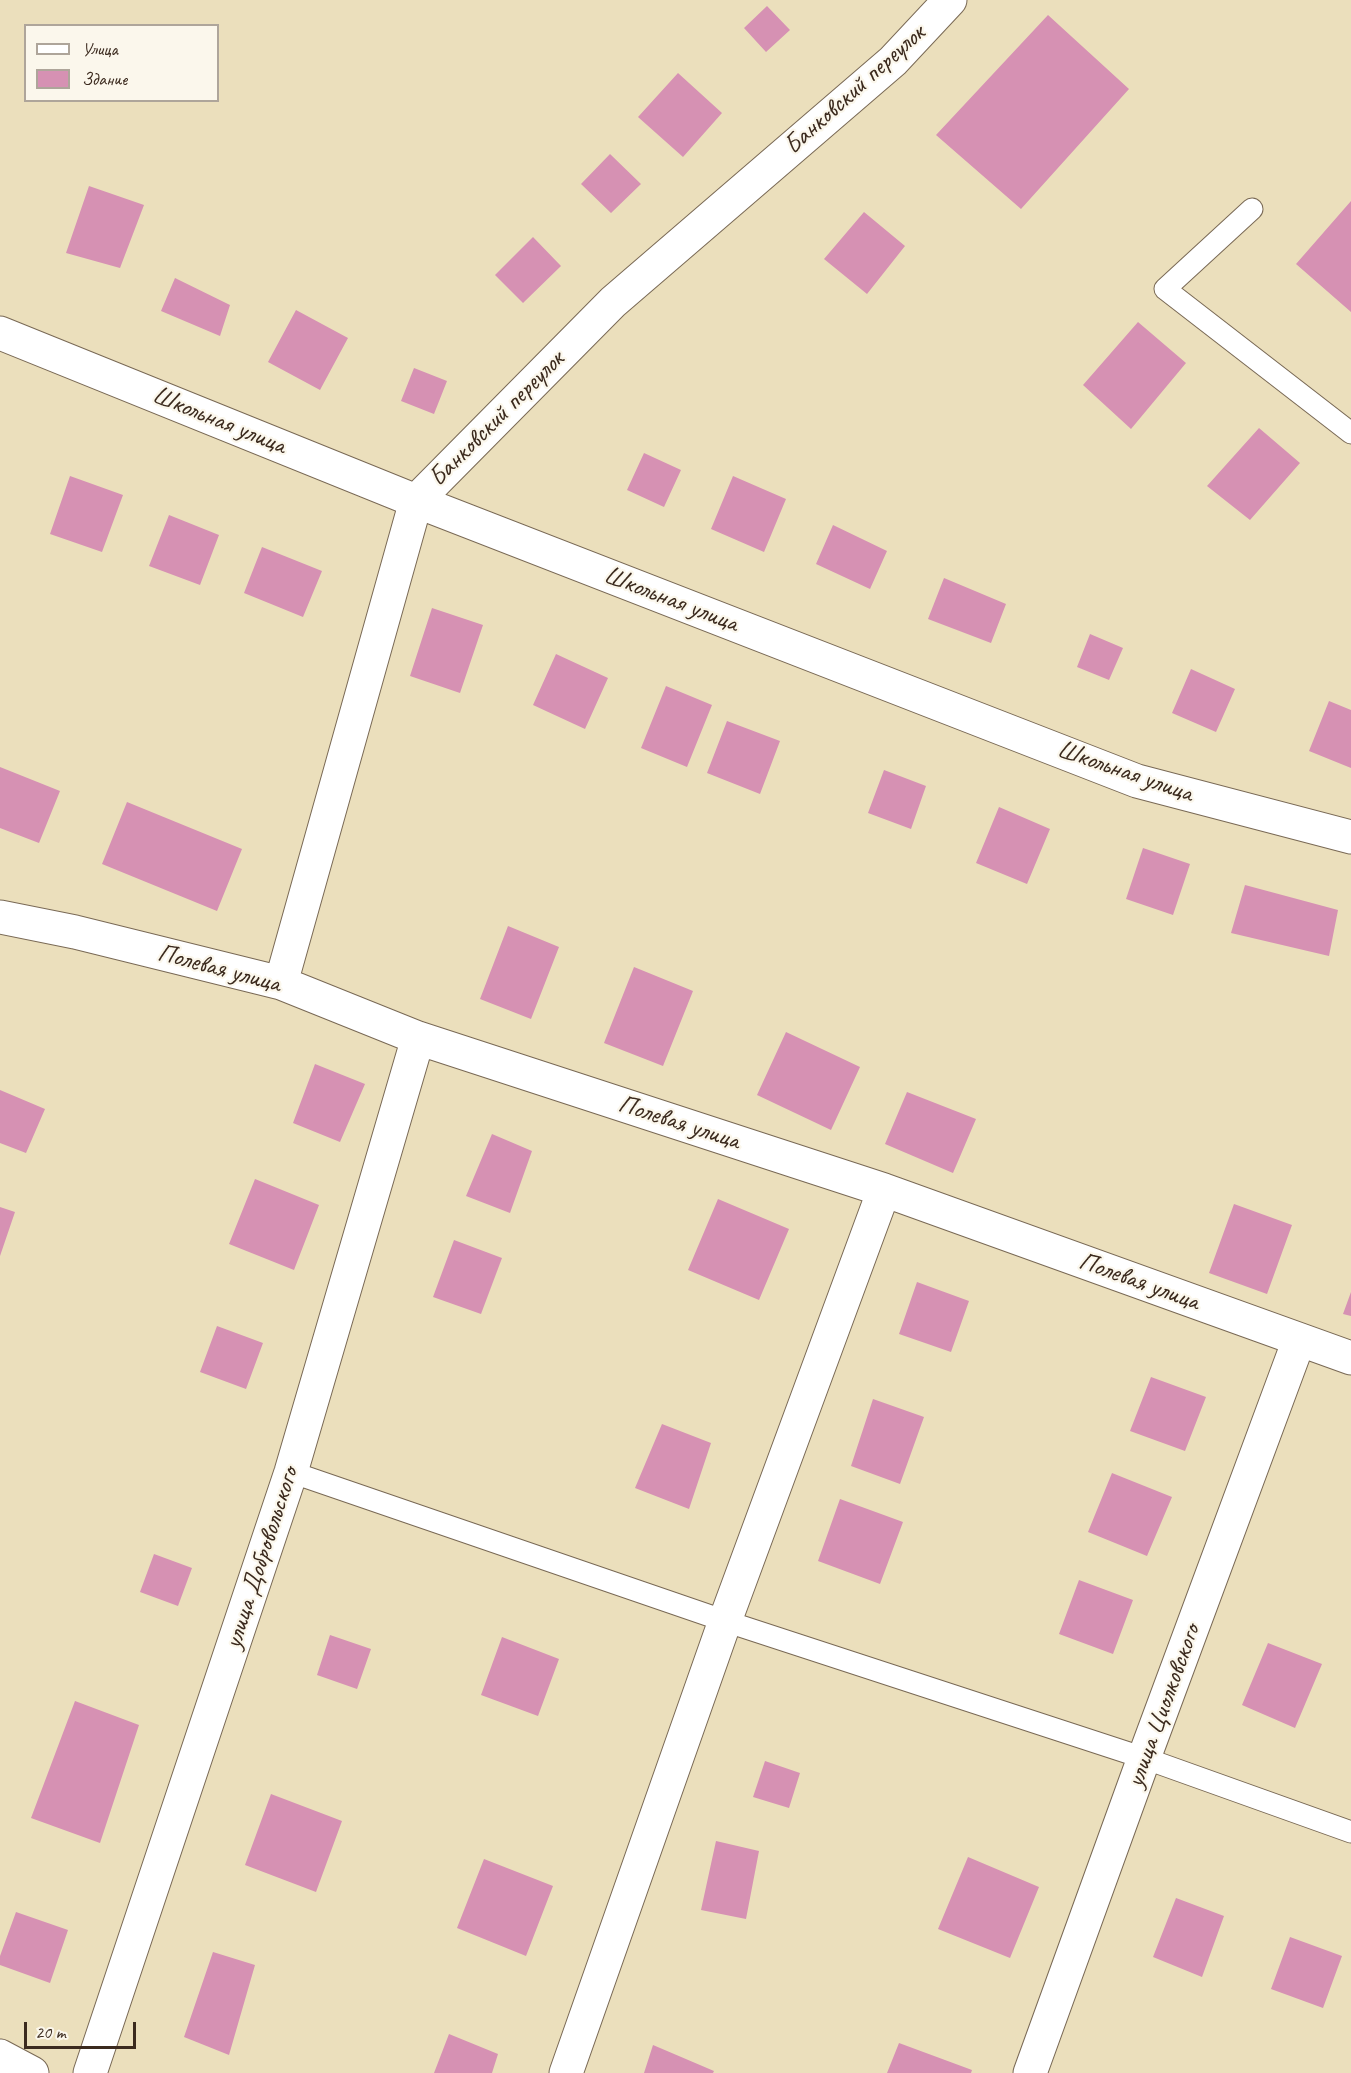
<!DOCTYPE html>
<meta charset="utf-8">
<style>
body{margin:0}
#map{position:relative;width:1351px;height:2073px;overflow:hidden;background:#ebdfbc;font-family:Caveat,sans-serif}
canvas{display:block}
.legend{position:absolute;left:24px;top:24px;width:195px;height:78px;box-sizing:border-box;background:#fbf7ec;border:2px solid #aea59a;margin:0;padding:8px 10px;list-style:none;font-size:18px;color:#3b2a1e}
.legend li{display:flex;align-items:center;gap:12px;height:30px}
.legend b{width:30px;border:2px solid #aea59a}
.scale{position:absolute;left:24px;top:2022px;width:112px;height:27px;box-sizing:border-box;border:3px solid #3b2a1e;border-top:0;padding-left:8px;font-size:18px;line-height:21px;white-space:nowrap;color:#3b2a1e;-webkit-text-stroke:4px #fbf7ec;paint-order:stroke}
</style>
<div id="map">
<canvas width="1351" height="2073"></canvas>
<ul class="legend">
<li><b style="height:8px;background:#fff"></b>Улица</li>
<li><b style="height:16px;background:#d691b3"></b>Здание</li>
</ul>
<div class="scale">20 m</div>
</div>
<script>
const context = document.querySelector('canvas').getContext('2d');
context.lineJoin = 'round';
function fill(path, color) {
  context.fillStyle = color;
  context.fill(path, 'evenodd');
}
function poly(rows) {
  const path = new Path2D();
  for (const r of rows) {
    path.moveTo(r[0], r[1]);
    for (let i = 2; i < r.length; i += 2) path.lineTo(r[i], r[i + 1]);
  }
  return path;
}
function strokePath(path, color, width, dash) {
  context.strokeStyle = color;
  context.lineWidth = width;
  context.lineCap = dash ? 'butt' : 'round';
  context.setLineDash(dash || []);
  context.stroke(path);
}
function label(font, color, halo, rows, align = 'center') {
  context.font = font + ' Caveat,sans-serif';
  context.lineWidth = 4.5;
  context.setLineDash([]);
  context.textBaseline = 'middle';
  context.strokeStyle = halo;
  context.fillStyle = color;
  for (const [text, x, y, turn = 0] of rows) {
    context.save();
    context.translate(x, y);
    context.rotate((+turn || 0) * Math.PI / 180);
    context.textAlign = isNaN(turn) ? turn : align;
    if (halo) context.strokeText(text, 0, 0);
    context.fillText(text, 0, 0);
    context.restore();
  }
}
fill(poly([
 [767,6,790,30,766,52,744,28],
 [1048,15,1129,89,1021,209,936,135],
 [678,73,722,113,683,157,638,117],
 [610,154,641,184,611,213,581,184],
 [89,186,144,205,120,268,66,253],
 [1351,201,1351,312,1296,264],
 [864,212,905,246,867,294,824,259],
 [533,237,561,266,523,303,495,275],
 [175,278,230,305,220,336,161,311],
 [296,310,348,338,320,390,268,362],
 [1138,322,1186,363,1131,429,1083,385],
 [414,368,447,381,434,414,401,401],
 [1259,428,1300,463,1250,520,1207,486],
 [644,453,681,470,664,507,627,490],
 [70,476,123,495,102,552,50,534],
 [733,476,786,499,764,552,711,529],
 [169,515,219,535,200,585,149,566],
 [833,525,887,551,870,589,816,564],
 [262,547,322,571,303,617,244,593],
 [944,578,1006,604,991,643,928,619],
 [432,608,483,625,460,693,410,676],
 [1090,634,1123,648,1109,680,1077,667],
 [556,654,608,678,585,729,533,705],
 [1191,669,1235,689,1216,732,1172,713],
 [666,686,712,705,687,767,641,748],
 [1329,701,1351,710,1351,768,1309,751],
 [727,721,780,741,760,794,707,773],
 [0,767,60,791,39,843,0,828],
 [884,770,926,786,911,829,868,813],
 [127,802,242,849,217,911,102,864],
 [999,807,1050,829,1027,884,976,863],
 [1143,848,1190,864,1173,915,1126,899],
 [1245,885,1338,910,1329,956,1231,933],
 [508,926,559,947,531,1019,480,999],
 [634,967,693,991,663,1066,604,1043],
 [786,1032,860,1067,831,1130,757,1095],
 [315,1064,365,1084,340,1142,293,1123],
 [0,1090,45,1109,26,1153,0,1143],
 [907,1092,976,1119,953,1173,885,1144],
 [492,1134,532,1151,510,1213,466,1196],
 [255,1179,319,1205,294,1270,229,1244],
 [718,1199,789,1229,759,1300,688,1270],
 [1234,1204,1292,1225,1267,1294,1209,1273],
 [0,1207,15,1212,0,1256],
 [454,1240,502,1258,481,1314,433,1297],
 [917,1282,969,1301,951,1352,899,1334],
 [1351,1292,1351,1316,1343,1314],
 [217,1326,263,1343,246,1389,200,1372],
 [1151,1377,1206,1397,1185,1451,1130,1431],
 [873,1399,924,1417,900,1484,851,1466],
 [662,1424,711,1443,689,1509,635,1488],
 [1112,1473,1172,1497,1147,1556,1088,1532],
 [840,1499,903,1522,880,1584,818,1561],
 [154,1554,192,1568,178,1606,140,1592],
 [1079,1580,1133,1600,1113,1654,1059,1634],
 [330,1635,371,1649,357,1689,317,1675],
 [502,1637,559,1659,538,1716,481,1695],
 [1268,1643,1322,1664,1295,1728,1242,1705],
 [75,1701,139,1725,100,1843,31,1818],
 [765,1761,800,1773,789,1808,753,1797],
 [271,1794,342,1821,316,1892,245,1865],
 [716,1841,759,1851,746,1919,701,1910],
 [968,1857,1039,1887,1010,1958,938,1929],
 [484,1859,553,1886,526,1956,457,1928],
 [1176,1898,1224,1916,1202,1977,1153,1957],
 [16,1912,68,1930,50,1983,0,1965,0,1956],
 [1290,1937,1342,1956,1323,2008,1271,1989],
 [213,1952,255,1965,229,2055,184,2037],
 [449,2034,498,2054,492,2073,434,2073],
 [899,2043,972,2070,971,2073,887,2073],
 [653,2045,714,2071,713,2073,644,2073]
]), '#d691b3');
const lane = poly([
 [1252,209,1165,289,1351,433],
 [291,1472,725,1621,1144,1758,1351,1832]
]);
const street = poly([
 [0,333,416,501,1137,781,1351,837],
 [0,917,75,932,281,983,418,1038,884,1190,1351,1358],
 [281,983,416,501,613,302,893,61,950,0],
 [0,2056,32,2073],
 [90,2073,291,1472,418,1038],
 [566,2073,725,1621,884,1190],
 [1030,2073,1144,1758,1299,1340]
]);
strokePath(lane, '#796955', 23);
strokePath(street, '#796955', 35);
strokePath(lane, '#fff', 21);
strokePath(street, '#fff', 33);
label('26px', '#3b2a1e', '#fbf7ec', [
 ["Банковский переулок",855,90,-42],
 ["Банковский переулок",497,419,-45],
 ["Школьная улица",219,421,22],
 ["Школьная улица",671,600,21],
 ["Школьная улица",1125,772,19],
 ["Полевая улица",219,969,15],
 ["Полевая улица",679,1123,18],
 ["Полевая улица",1139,1282,20],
 ["улица Добровольского",262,1558,-72],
 ["улица Циолковского",1164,1706,-70]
]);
</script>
